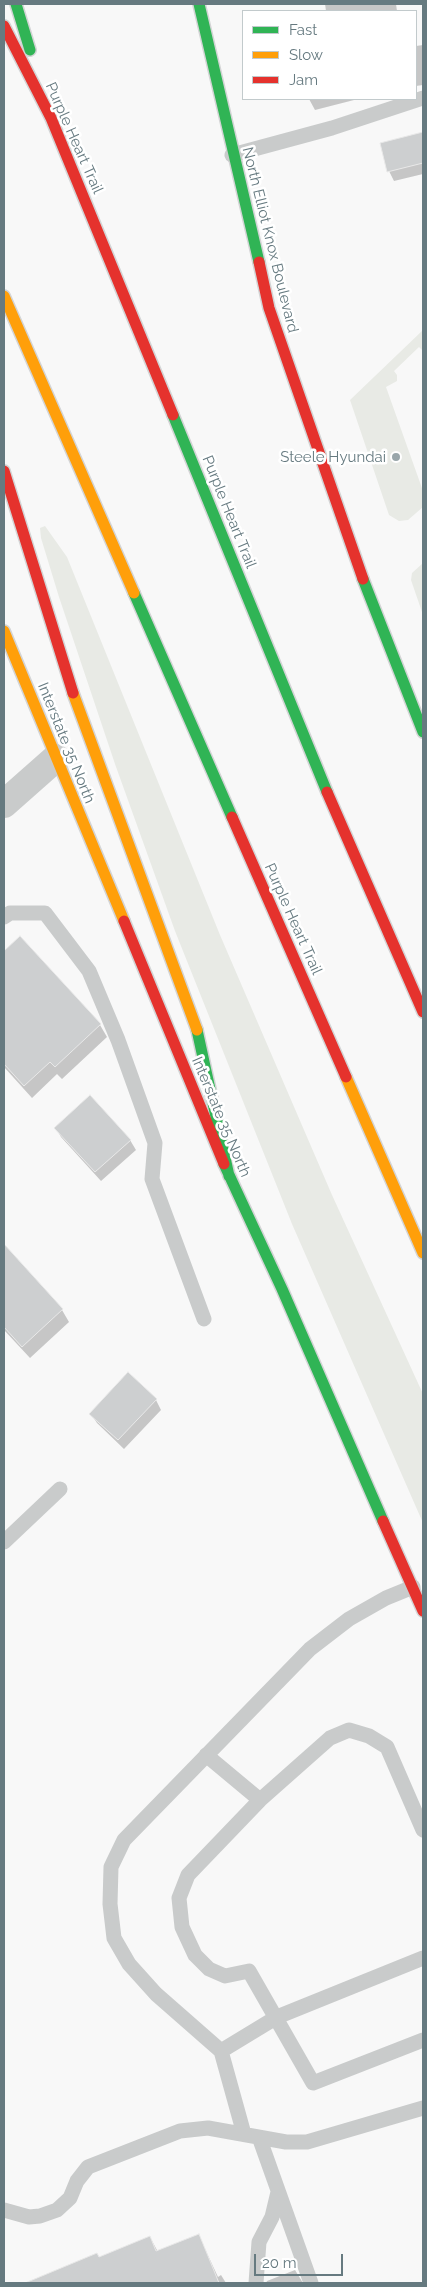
<!DOCTYPE html>
<style>
body{margin:0}
#map{position:relative;width:427px;height:2287px;overflow:hidden;background:#f8f8f8;font-family:Raleway,sans-serif}
canvas{display:block}
.frame{position:absolute;inset:0;border:5px solid #667a80;pointer-events:none}
.legend{position:absolute;left:242px;top:10px;width:175px;height:90px;box-sizing:border-box;background:#fff;border:1px solid #c2cacc;margin:0;padding:6px 9px;list-style:none;font-size:15px;color:#667a80}
.legend li{display:flex;align-items:center;gap:10px;height:25px}
.legend b{width:25px;border:1px solid #c2cacc}
.scale{position:absolute;left:254px;top:2254px;width:89px;height:22px;box-sizing:border-box;border:2px solid #667a80;border-top:0;padding-left:6px;font-size:15px;line-height:18px;white-space:nowrap;color:#667a80;-webkit-text-stroke:4px #fff;paint-order:stroke}
</style>
<div id="map">
<canvas width="427" height="2287"></canvas>
<div class="frame"></div>
<ul class="legend">
<li><b style="height:6px;background:#30b455"></b>Fast</li>
<li><b style="height:6px;background:#ff9f0a"></b>Slow</li>
<li><b style="height:6px;background:#e5322d"></b>Jam</li>
</ul>
<div class="scale">20 m</div>
</div>
<script>
const context = document.querySelector('canvas').getContext('2d');
context.lineJoin = 'round';
function fill(path, color) {
  context.fillStyle = color;
  context.fill(path, 'evenodd');
}
function poly(rows) {
  const path = new Path2D();
  for (const r of rows) {
    path.moveTo(r[0], r[1]);
    for (let i = 2; i < r.length; i += 2) path.lineTo(r[i], r[i + 1]);
  }
  return path;
}
function strokePath(path, color, width, dash) {
  context.strokeStyle = color;
  context.lineWidth = width;
  context.lineCap = dash ? 'butt' : 'round';
  context.setLineDash(dash || []);
  context.stroke(path);
}
function label(font, color, halo, rows, align = 'center') {
  context.font = font + ' Raleway,sans-serif';
  context.lineWidth = 5;
  context.setLineDash([]);
  context.textBaseline = 'middle';
  context.strokeStyle = halo;
  context.fillStyle = color;
  for (const [text, x, y, turn = 0] of rows) {
    context.save();
    context.translate(x, y);
    context.rotate((+turn || 0) * Math.PI / 180);
    context.textAlign = isNaN(turn) ? turn : align;
    if (halo) context.strokeText(text, 0, 0);
    context.fillText(text, 0, 0);
    context.restore();
  }
}
fill(poly([
 [423,330,423,351,419,347,394,371,397,375,397,381,386,387,423,491,423,507,408,520,399,521,389,515,350,400],
 [45,526,67,557,220,935,332,1195,423,1394,423,1523,292,1224,175,931,115,764,59,597,41,538,40,528],
 [423,563,423,615,411,580,412,573]
]), '#e8eae5');
fill(poly([
 [325,4,396,4,397,11,326,11],
 [423,45,423,85,416,86,416,46],
 [309,99,358,99,315,110],
 [423,133,423,174,394,181,389,171,382,143],
 [20,938,100,1025,107,1037,62,1079,57,1074,32,1098,4,1067,4,953],
 [56,1128,130,1140,136,1150,101,1181,61,1137],
 [4,1246,62,1310,69,1322,30,1358,4,1330],
 [156,1400,161,1410,124,1449,97,1423,91,1414],
 [199,2236,218,2277,221,2275,226,2283,27,2283,97,2254,99,2258,150,2237,158,2252],
 [295,2270,303,2283,266,2283,267,2281]
]), '#0003');
const building = poly([
 [423,132,423,163,387,172,380,143,423,132],
 [20,936,101,1024,55,1067,50,1062,24,1086,4,1064,4,951,20,936],
 [90,1095,131,1140,95,1172,54,1128,90,1095],
 [4,1244,63,1309,22,1347,4,1327,4,1244],
 [128,1372,157,1399,118,1440,89,1414,128,1372],
 [199,2234,219,2283,25,2283,97,2253,99,2257,150,2236,156,2251,199,2234]
]);
fill(building, '#cdcfd0');
strokePath(building, '#e8e8e8', 1);
const fast = poly([
 [16,4,30,50],
 [199,4,259,262],
 [173,415,327,792],
 [363,579,423,732],
 [134,593,232,817],
 [197,1030,229,1176],
 [224,1164,282,1289,383,1521]
]);
const slow = poly([
 [4,296,134,593],
 [4,631,124,921],
 [73,693,197,1030],
 [346,1077,423,1253]
]);
const jam = poly([
 [4,26,51,118,173,415],
 [259,262,269,308,363,579],
 [4,471,73,693],
 [327,792,423,1012],
 [232,817,346,1077],
 [124,921,224,1164],
 [383,1521,423,1611]
]);
strokePath(fast, '#d3d4d5', 14);
strokePath(slow, '#d3d4d5', 14);
strokePath(jam, '#d3d4d5', 14);
strokePath(poly([
 [232,155,332,128,423,98],
 [4,917,10,913,45,913,89,971,118,1040,155,1143,152,1179,204,1319],
 [4,1542,60,1489],
 [206,1755,260,1800],
 [423,1830,387,1747,369,1736,349,1730,330,1738,260,1800,188,1875,179,1898,182,1927,195,1955,209,1969,225,1976,249,1971,313,2083,423,2040],
 [221,2051,277,2017,423,1958],
 [244,2134,221,2051,156,1994,129,1964,114,1938,110,1904,111,1867,124,1840,310,1649,349,1619,386,1598,413,1587],
 [259,2137,311,2283],
 [4,2210,29,2217,40,2216,57,2210,70,2198,77,2181,88,2167,180,2131,208,2128,286,2142,307,2142,423,2108],
 [256,2283,259,2242,272,2217,278,2192]
]), '#c9cbcb', 15);
strokePath(poly([
 [4,804,56,758]
]), '#c9cbcb', 28);
strokePath(fast, '#30b455', 11);
strokePath(slow, '#ff9f0a', 11);
strokePath(jam, '#e5322d', 11);
for (const [x, y, r, color] of [
 [396,457,5,"#99a6aa"]
]) {
  const dot = new Path2D();
  dot.arc(x, y, r, 0, 2 * Math.PI);
  context.fillStyle = color;
  context.fill(dot);
  strokePath(dot, '#fff', 2);
}
label('15px', '#667a80', '#fff', [
 ["Purple Heart Trail",74,138,66],
 ["North Elliot Knox Boulevard",270,240,76],
 ["Purple Heart Trail",229,512,68],
 ["Interstate 35 North",66,743,68],
 ["Purple Heart Trail",293,919,66],
 ["Interstate 35 North",221,1117,67]
]);
label('15px', '#667a80', '#fff', [
 ["Steele Hyundai",386,457]
], 'right');
</script>
